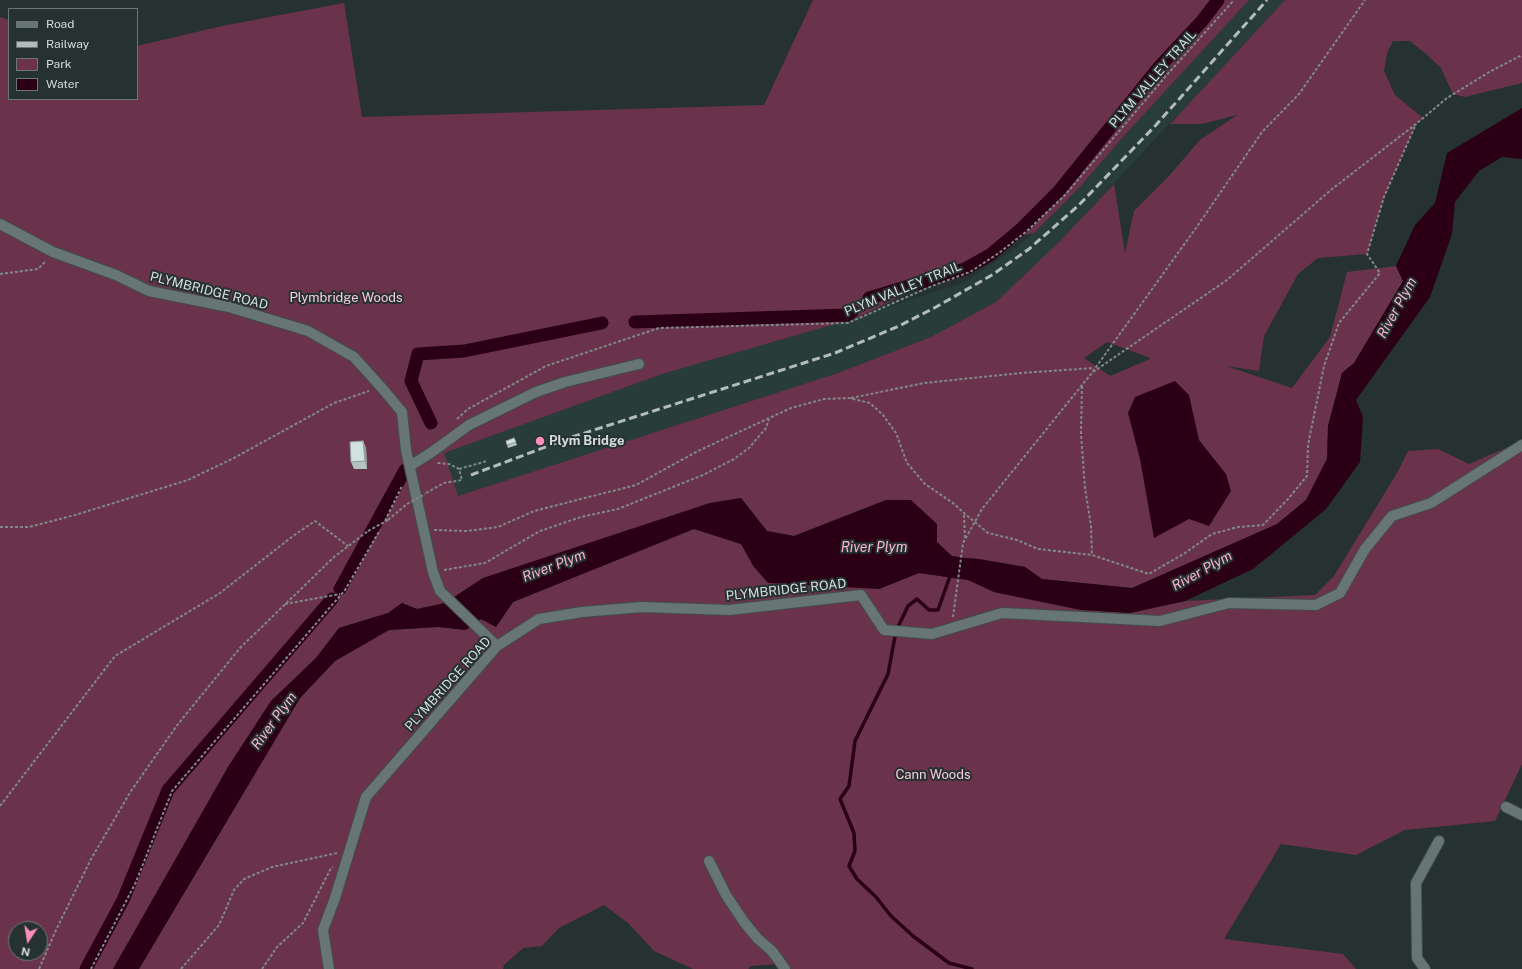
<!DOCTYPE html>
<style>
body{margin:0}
#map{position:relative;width:1522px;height:969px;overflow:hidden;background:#253230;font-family:"Public Sans",sans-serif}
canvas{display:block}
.legend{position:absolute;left:8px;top:8px;width:130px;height:92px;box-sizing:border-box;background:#253230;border:1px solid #6c7775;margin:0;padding:5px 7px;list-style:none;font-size:12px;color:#d6dedd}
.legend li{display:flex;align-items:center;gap:8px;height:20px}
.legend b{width:20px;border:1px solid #6c7775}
.north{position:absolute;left:8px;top:921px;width:40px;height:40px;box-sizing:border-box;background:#253230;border:1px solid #6c7775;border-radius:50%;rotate:192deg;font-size:11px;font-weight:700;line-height:16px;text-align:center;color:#d6dedd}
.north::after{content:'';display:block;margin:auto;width:14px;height:18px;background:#fe8ebd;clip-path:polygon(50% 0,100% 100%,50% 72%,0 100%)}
</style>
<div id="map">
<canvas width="1522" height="969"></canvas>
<ul class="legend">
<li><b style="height:5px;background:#677673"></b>Road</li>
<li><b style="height:5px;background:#b3bcba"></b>Railway</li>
<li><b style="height:11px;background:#6b334b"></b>Park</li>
<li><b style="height:11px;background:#2b0015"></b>Water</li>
</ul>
<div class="north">N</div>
</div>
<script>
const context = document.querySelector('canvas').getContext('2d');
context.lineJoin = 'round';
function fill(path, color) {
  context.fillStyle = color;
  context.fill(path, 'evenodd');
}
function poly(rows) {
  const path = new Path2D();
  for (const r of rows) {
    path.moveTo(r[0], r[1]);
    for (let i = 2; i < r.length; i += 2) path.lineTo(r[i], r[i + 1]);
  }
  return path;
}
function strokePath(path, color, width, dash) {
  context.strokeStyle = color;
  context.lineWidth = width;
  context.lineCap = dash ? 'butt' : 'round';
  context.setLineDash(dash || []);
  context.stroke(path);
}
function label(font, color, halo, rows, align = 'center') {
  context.font = font + ' "Public Sans",sans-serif';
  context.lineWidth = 4;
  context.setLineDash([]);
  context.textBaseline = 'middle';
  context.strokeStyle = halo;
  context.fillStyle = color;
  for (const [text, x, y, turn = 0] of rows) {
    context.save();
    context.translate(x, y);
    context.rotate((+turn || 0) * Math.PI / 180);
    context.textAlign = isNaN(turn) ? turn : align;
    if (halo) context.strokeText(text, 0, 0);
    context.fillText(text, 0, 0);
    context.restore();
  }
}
fill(poly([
 [1249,0,1285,0,1061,240,996,302,931,337,838,373,458,496,443,453,662,374,859,317,965,282,1012,251,1034,233,1079,188,1123,137]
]), '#283d3a');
fill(poly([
 [813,0,1249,0,1123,137,1079,188,1034,233,1005,238,959,267,859,317,662,374,444,453,458,496,838,373,931,337,996,302,1061,240,1114,184,1125,253,1134,211,1168,177,1200,140,1237,115,1202,124,1170,124,1285,0,1522,0,1522,83,1465,97,1453,94,1441,68,1425,53,1410,41,1393,41,1387,53,1384,71,1395,95,1423,118,1416,124,1384,197,1367,254,1318,258,1298,274,1264,336,1259,371,1226,366,1292,388,1330,337,1347,272,1396,266,1403,281,1354,363,1342,373,1328,426,1327,459,1306,500,1277,524,1132,588,1042,579,1025,567,979,559,965,558,952,556,886,500,794,536,767,531,741,498,710,503,483,578,445,603,417,609,402,603,388,613,339,628,316,658,271,701,228,767,113,969,0,969,0,17,9,20,9,99,137,99,137,46,222,26,344,3,362,117,764,105],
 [1107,342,1150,358,1150,359,1110,376,1084,358],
 [16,929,40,929,40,953,16,953],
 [1522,441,1522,764,1495,821,1405,830,1356,855,1281,844,1224,939,1343,954,1356,969,782,969,777,964,751,966,748,969,693,969,654,951,628,923,604,905,559,928,542,946,523,948,504,965,503,969,139,969,300,698,335,661,389,630,438,627,466,630,481,619,496,627,513,602,694,529,741,544,754,567,879,589,919,573,968,580,994,592,1081,610,1130,613,1185,601,1315,595,1334,576,1397,473,1408,451,1438,449,1469,464]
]), '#6b334b');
fill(poly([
 [1522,108,1522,159,1502,157,1479,171,1455,202,1452,234,1430,297,1356,400,1363,417,1360,462,1326,509,1253,569,1185,601,1130,613,1081,610,994,592,968,580,919,573,879,589,768,583,754,567,741,544,694,529,513,602,496,627,481,619,466,630,438,627,389,630,335,661,300,698,139,969,113,969,228,767,271,701,316,658,339,628,388,613,402,603,417,609,445,603,483,578,710,503,741,498,767,531,794,536,886,500,911,500,937,524,937,542,952,556,965,558,979,559,1025,567,1042,579,1132,588,1277,524,1306,500,1327,459,1328,426,1342,373,1354,363,1403,281,1396,266,1415,225,1435,203,1447,153],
 [1175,381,1189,395,1199,440,1226,474,1231,491,1209,526,1189,519,1154,538,1140,459,1128,413,1135,397]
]), '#2b0015');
strokePath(poly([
 [953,573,950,576,938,610,929,610,917,599,908,606,896,631,888,674,855,741,849,786,840,799,854,833,855,851,849,866,857,879,876,897,891,916,913,936,949,963,972,969]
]), '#2b0015', 3.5);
strokePath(poly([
 [869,298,965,269,990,255,1020,230,1058,192,1159,67,1202,21,1218,0],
 [635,322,847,315,853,311],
 [431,423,411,381,418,354,464,351,602,323],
 [340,589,405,470],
 [86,969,123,900,168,790,332,599]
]), '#2b0015', 13);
const minor = poly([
 [0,224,53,252,116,275,149,291,229,307,308,331,354,357,381,387,402,412,406,450,433,572,440,591,497,646],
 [410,466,432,452,469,425,536,392,565,382,639,364],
 [1506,807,1522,815],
 [709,861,726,895,744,922,758,939,772,951,785,969],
 [329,969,323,930,335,898,366,797,497,646,539,619,582,612,642,607,729,610,861,595,884,630,932,634,1002,613,1160,621,1229,603,1316,605,1340,593,1365,549,1392,516,1431,503,1522,445],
 [1425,969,1417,958,1416,883,1439,841]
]);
strokePath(minor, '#414d4b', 12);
strokePath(poly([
 [0,274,38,269,46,261],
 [1093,372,1227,280,1332,189,1416,124,1447,98,1491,71,1522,55],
 [1082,386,1081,434,1085,488,1091,526,1092,555],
 [851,398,924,383,1021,373,1094,368],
 [457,419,468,409,546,366,659,328,848,323,932,286,970,272,999,253,1027,231,1065,195,1166,76,1234,0],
 [459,469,487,461],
 [426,493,444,483,462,480,459,469,449,464,436,463],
 [964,515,965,540],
 [388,520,407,504],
 [385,521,402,486],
 [0,527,29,527,75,515,188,480,234,458,334,403,369,391],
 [434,530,466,531,498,527,534,511,636,485,698,451,791,408,824,399,849,398,870,403,883,415,896,433,907,463,925,484,953,503,964,513,988,533,1017,540,1038,549,1092,555,1149,574,1185,553,1212,534,1238,527,1263,525,1288,499,1307,476,1308,445,1324,366,1339,323,1380,273,1367,254,1384,197,1416,124],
 [444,570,485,563,540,531,581,517,618,509,703,475,734,459,749,448,766,428,769,419],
 [285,604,340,594],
 [953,617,963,543,982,509,1091,374,1196,228,1262,132,1299,94,1365,0],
 [0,806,115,656,220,593,293,536,315,521,348,546],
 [39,969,56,930,91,859,131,791,178,724,240,648,334,557,368,531],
 [91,969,136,882,172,791,345,590,380,530],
 [181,969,219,925,234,890,244,879,272,867,337,853],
 [262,969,277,947,303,923,330,870,333,867]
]), '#7f8988', 2, [3, 2]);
strokePath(minor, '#677673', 10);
strokePath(poly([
 [471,475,572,437,835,353,899,326,936,307,992,275,1029,249,1079,205,1156,125,1267,0]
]), '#b3bcba', 3, [8, 4]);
strokePath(poly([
 [407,504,425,494],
 [368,531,388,520]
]), '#7f8988', 2, [3, 2]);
fill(poly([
 [514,438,517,445,508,448,506,441],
 [363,441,366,448,367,469,354,469,351,462]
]), '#b4c2c0');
fill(poly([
 [363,441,366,448,367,469,365,461]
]), '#929e9c');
const building = poly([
 [514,438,516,442,507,445,506,441,514,438],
 [363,441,365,461,351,462,350,442,363,441]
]);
fill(building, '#d1e1df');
strokePath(building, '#929e9c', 1);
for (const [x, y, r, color] of [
 [540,441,5,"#fe8ebd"]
]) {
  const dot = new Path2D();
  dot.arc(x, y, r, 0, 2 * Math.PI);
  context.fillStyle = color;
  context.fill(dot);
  strokePath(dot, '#253230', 1.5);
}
label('13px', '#d6dedd', '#253230', [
 ["PLYM VALLEY TRAIL",1153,79,-49],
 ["PLYM VALLEY TRAIL",903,289,-22],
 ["PLYMBRIDGE ROAD",209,291,14],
 ["PLYMBRIDGE ROAD",786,590,-6],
 ["PLYMBRIDGE ROAD",448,684,-48]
]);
label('13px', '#fdcadc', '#253230', [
 ["Plymbridge Woods",346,298],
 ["Cann Woods",933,775]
]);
label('bold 13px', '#d6dedd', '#253230', [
 ["Plym Bridge",549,441]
], 'left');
label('italic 14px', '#feb3d0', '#253230', [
 ["River Plym",1397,308,-61],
 ["River Plym",874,548],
 ["River Plym",554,566,-21],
 ["River Plym",1202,571,-29],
 ["River Plym",274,721,-54]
]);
</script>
